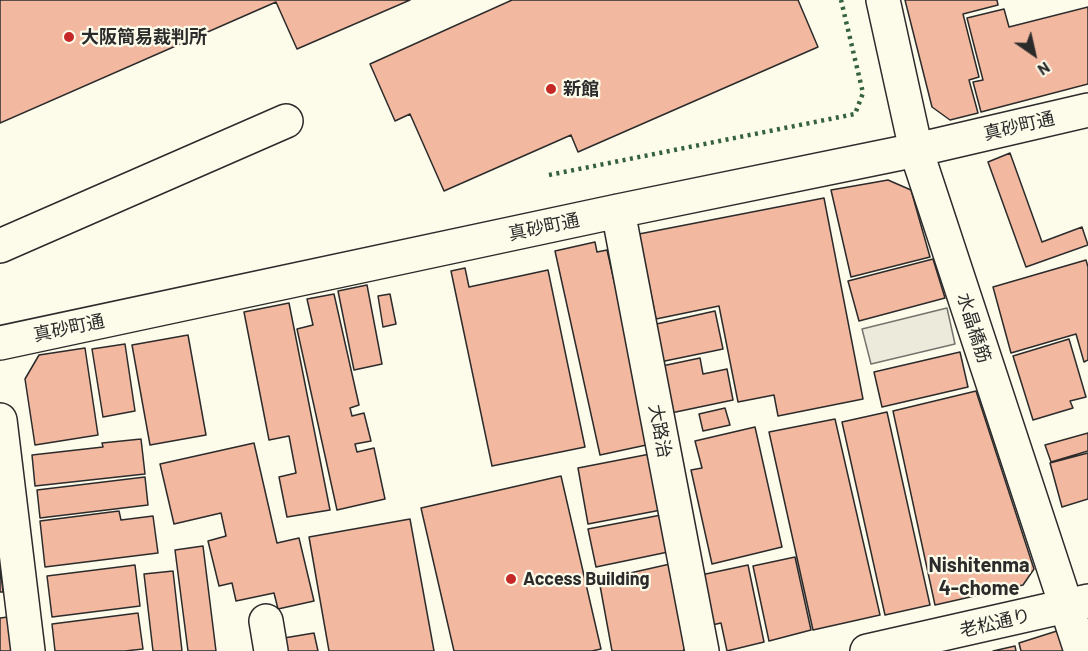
<!DOCTYPE html>
<meta charset="utf-8">
<style>
body{margin:0}
#map{position:relative;width:1088px;height:651px;overflow:hidden;background:#fdfbea;font-family:Barlow,sans-serif}
canvas{display:block}
.north{position:absolute;left:1004px;top:24px;width:60px;height:60px;-webkit-text-stroke:4px #fdfbea;paint-order:stroke;rotate:146deg;font-size:16px;font-weight:700;line-height:24px;text-align:center;color:#2b2b2b}
.north::after{content:'';display:block;margin:auto;width:21px;height:27px;background:#2b2b2b;clip-path:polygon(50% 0,100% 100%,50% 72%,0 100%)}
</style>
<div id="map">
<canvas width="1088" height="651"></canvas>
<div class="north">N</div>
</div>
<script>
const context = document.querySelector('canvas').getContext('2d');
context.lineJoin = 'round';
function fill(path, color) {
  context.fillStyle = color;
  context.fill(path, 'evenodd');
}
function poly(rows) {
  const path = new Path2D();
  for (const r of rows) {
    path.moveTo(r[0], r[1]);
    for (let i = 2; i < r.length; i += 2) path.lineTo(r[i], r[i + 1]);
  }
  return path;
}
function strokePath(path, color, width, dash) {
  context.strokeStyle = color;
  context.lineWidth = width;
  context.lineCap = dash ? 'butt' : 'round';
  context.setLineDash(dash || []);
  context.stroke(path);
}
function label(font, color, halo, rows, align = 'center') {
  context.font = font + ' Barlow,"Noto Sans JP",sans-serif';
  context.lineWidth = 4.5;
  context.setLineDash([]);
  context.textBaseline = 'middle';
  context.strokeStyle = halo;
  context.fillStyle = color;
  for (const [text, x, y, turn = 0] of rows) {
    context.save();
    context.translate(x, y);
    context.rotate((+turn || 0) * Math.PI / 180);
    context.textAlign = isNaN(turn) ? turn : align;
    if (halo) context.strokeText(text, 0, 0);
    context.fillText(text, 0, 0);
    context.restore();
  }
}
const parking = poly([
 [947,308,955,344,871,364,862,329,947,308]
]);
fill(parking, '#eceadb');
strokePath(parking, '#74746e', 1.5);
const building = poly([
 [0,0,410,0,297,49,276,2,0,123,0,0],
 [512,0,798,0,818,47,578,152,571,135,444,191,410,114,395,121,370,64,512,0],
 [905,0,997,0,998,5,963,14,979,77,969,80,978,113,950,120,932,107,905,0],
 [1088,7,1088,84,981,112,973,82,983,80,967,18,1004,9,1009,27,1088,7],
 [1010,153,1042,242,1082,227,1088,245,1026,267,988,162,1010,153],
 [888,180,911,190,930,257,851,277,831,190,888,180],
 [824,198,863,399,778,416,774,395,738,402,719,306,656,319,639,234,824,198],
 [595,242,597,252,607,250,651,444,600,455,555,251,595,242],
 [933,259,945,298,859,321,848,281,933,259],
 [1086,260,1088,267,1088,360,1084,362,1076,334,1011,353,993,287,1086,260],
 [465,268,469,287,548,270,585,447,492,466,451,271,465,268],
 [367,285,382,364,354,370,338,291,367,285],
 [334,294,359,405,350,408,352,416,364,413,371,441,355,444,357,452,374,448,385,499,337,510,297,329,313,325,307,299,334,294],
 [390,294,396,324,383,327,378,296,390,294],
 [289,303,330,510,287,517,279,477,296,473,289,436,269,440,244,312,289,303],
 [715,311,723,349,660,362,652,325,715,311],
 [188,335,206,435,150,445,132,345,188,335],
 [1069,339,1086,397,1070,401,1073,408,1033,420,1013,356,1069,339],
 [125,344,135,411,103,417,92,349,125,344],
 [85,348,98,435,35,445,25,379,39,355,85,348],
 [960,352,968,387,882,407,874,372,960,352],
 [700,358,703,374,727,369,733,400,671,413,662,366,700,358],
 [976,391,1034,569,1023,585,935,605,893,411,976,391],
 [725,408,730,425,703,431,699,414,725,408],
 [887,412,930,605,885,615,842,422,887,412],
 [835,419,880,615,813,630,769,432,835,419],
 [755,427,782,547,712,564,691,470,702,468,695,441,755,427],
 [1088,433,1088,451,1051,462,1045,445,1088,433],
 [141,439,145,474,35,486,32,455,103,447,102,443,141,439],
 [254,443,277,543,299,538,314,601,278,609,274,593,236,601,232,583,219,586,208,541,226,536,221,513,174,524,160,464,254,443],
 [1088,453,1088,499,1062,507,1050,463,1088,453],
 [650,454,661,510,588,524,578,468,650,454],
 [561,476,601,649,592,651,454,651,421,508,561,476],
 [145,477,148,505,40,518,37,490,145,477],
 [119,511,121,520,153,516,158,553,45,567,40,521,119,511],
 [661,515,668,552,596,567,588,529,661,515],
 [410,519,434,651,329,651,309,537,410,519],
 [203,546,216,651,188,651,175,550,203,546],
 [795,557,811,630,769,641,753,566,795,557],
 [0,564,3,592,0,592,0,564],
 [670,564,687,644,683,651,612,651,599,580,670,564],
 [135,565,140,606,52,617,47,576,135,565],
 [748,565,764,642,727,651,721,623,712,625,701,575,748,565],
 [173,571,182,651,153,651,144,574,173,571],
 [138,613,143,649,125,651,55,651,52,624,138,613],
 [8,617,12,651,0,651,0,618,8,617],
 [1060,630,1065,651,1021,651,1019,643,1060,630],
 [314,633,318,651,280,651,278,639,314,633],
 [1015,646,1016,651,993,651,1015,646]
]);
fill(building, '#f2b8a0');
strokePath(building, '#2b2b2b', 1.5);
const minor = poly([
 [883,0,916,150,1081,651],
 [618,211,702,651],
 [0,246,286,121],
 [0,343,618,211,916,150,1088,110],
 [0,420,28,651],
 [266,621,271,651],
 [867,651,1088,601]
]);
strokePath(minor, '#2b2b2b', 36);
strokePath(minor, '#fdfbea', 33);
strokePath(poly([
 [549,175,855,114,863,93,841,0]
]), '#34623c', 4.5, [3, 4.5]);
for (const [x, y, r, color] of [
 [69,37,6,"#c62828"],
 [551,89,6,"#c62828"],
 [511,579,6,"#c62828"]
]) {
  const dot = new Path2D();
  dot.arc(x, y, r, 0, 2 * Math.PI);
  context.fillStyle = color;
  context.fill(dot);
  strokePath(dot, '#fdfbea', 2);
}
label('bold 18px', '#2b2b2b', '#fdfbea', [
 ["大阪簡易裁判所",81,37],
 ["新館",563,89],
 ["Access Building",523,579]
], 'left');
label('18px', '#2b2b2b', '#fdfbea', [
 ["真砂町通",1019,126,-13],
 ["真砂町通",544,227,-12],
 ["真砂町通",69,328,-12],
 ["水晶橋筋",974,328,72],
 ["大路治",660,431,79],
 ["老松通り",995,623,-13]
]);
label('bold 20px', '#2b2b2b', '#fdfbea', [
 ["Nishitenma",979,565],
 ["4-chome",979,588]
]);
</script>
